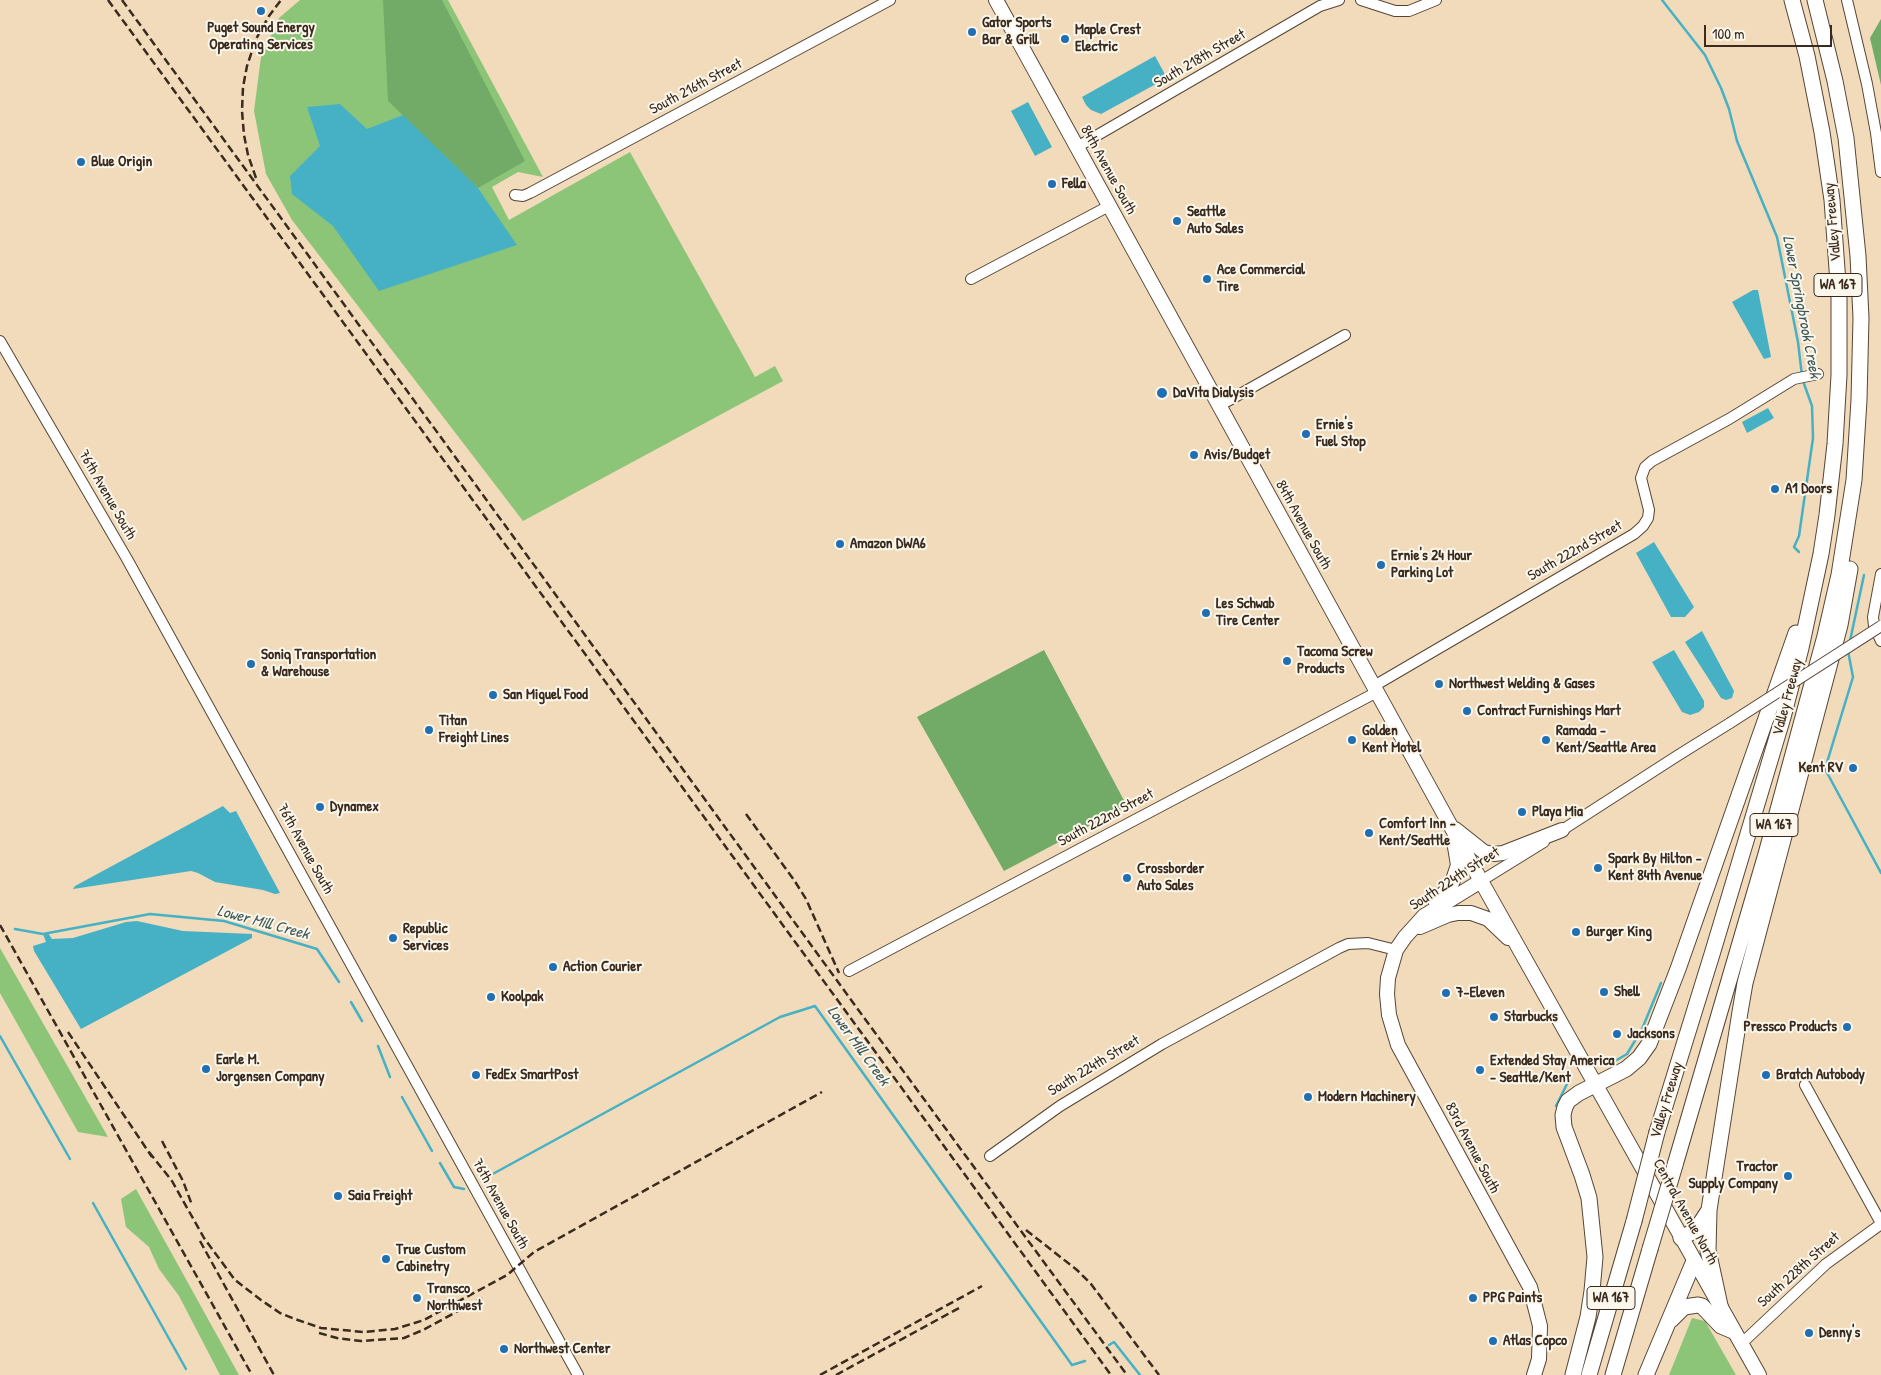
<!DOCTYPE html>
<style>
body{margin:0}
#map{position:relative;width:1881px;height:1375px;overflow:hidden;background:#f1dbba;font-family:"Patrick Hand",sans-serif}
canvas{display:block}
.scale{position:absolute;left:1704px;top:25px;width:128px;height:22px;box-sizing:border-box;border:2px solid #3b2a1e;border-top:0;padding-left:6px;font-size:15px;line-height:18px;white-space:nowrap;color:#3b2a1e;-webkit-text-stroke:4px #fbf7ec;paint-order:stroke}
</style>
<div id="map">
<canvas width="1881" height="1375"></canvas>
<div class="scale">100 m</div>
</div>
<script>
const context = document.querySelector('canvas').getContext('2d');
context.lineJoin = 'round';
function fill(path, color) {
  context.fillStyle = color;
  context.fill(path, 'evenodd');
}
function poly(rows) {
  const path = new Path2D();
  for (const r of rows) {
    path.moveTo(r[0], r[1]);
    for (let i = 2; i < r.length; i += 2) path.lineTo(r[i], r[i + 1]);
  }
  return path;
}
function strokePath(path, color, width, dash) {
  context.strokeStyle = color;
  context.lineWidth = width;
  context.lineCap = dash ? 'butt' : 'round';
  context.setLineDash(dash || []);
  context.stroke(path);
}
function label(font, color, halo, rows, align = 'center') {
  context.font = font + ' "Patrick Hand",sans-serif';
  context.lineWidth = 4;
  context.setLineDash([]);
  context.textBaseline = 'middle';
  context.strokeStyle = halo;
  context.fillStyle = color;
  for (const [text, x, y, turn = 0] of rows) {
    context.save();
    context.translate(x, y);
    context.rotate((+turn || 0) * Math.PI / 180);
    context.textAlign = isNaN(turn) ? turn : align;
    if (halo) context.strokeText(text, 0, 0);
    context.fillText(text, 0, 0);
    context.restore();
  }
}
fill(poly([
 [300,0,448,0,543,177,518,172,492,187,509,220,630,152,755,377,775,366,783,381,523,521,292,220,266,174,254,111,261,57,279,18],
 [0,948,108,1137,78,1132,0,993],
 [136,1189,239,1375,220,1375,179,1296,159,1269,149,1247,126,1227,121,1199],
 [1692,1318,1705,1321,1736,1375,1669,1375]
]), '#8dc578');
fill(poly([
 [383,0,442,0,525,161,478,188,388,101],
 [1881,19,1881,85,1870,38],
 [1044,650,1127,806,1004,871,917,717]
]), '#72aa68');
fill(poly([
 [1155,56,1167,78,1101,114,1091,110,1086,105,1082,97],
 [1028,102,1052,147,1035,156,1011,111],
 [340,104,367,129,403,115,478,188,517,245,379,291,333,226,292,194,290,176,320,146,307,107],
 [1753,290,1758,290,1771,357,1764,359,1732,302],
 [1768,408,1774,418,1747,433,1742,422],
 [1654,542,1694,607,1685,617,1671,617,1636,553],
 [1702,631,1734,691,1732,698,1726,700,1721,698,1685,642],
 [1674,650,1704,701,1704,707,1699,712,1690,715,1682,712,1652,662],
 [223,806,230,813,236,811,280,893,275,894,263,890,215,882,198,873,191,871,73,889,75,886],
 [137,921,183,931,252,934,252,938,81,1029,34,951,33,946,46,942,43,934,48,933,52,939,73,938,126,922]
]), '#46b1c4');
strokePath(poly([
 [1662,0,1705,55,1721,88,1729,109,1737,141,1777,237,1798,342,1802,376],
 [1799,552,1794,547,1799,536,1813,438,1812,406,1803,381],
 [1850,641,1864,575],
 [1848,651,1853,677,1825,769,1881,873],
 [15,929,43,934,150,914,224,921,317,949,339,982],
 [351,1002,362,1021],
 [0,1036,70,1159],
 [378,1046,390,1077],
 [1610,1064,1627,1054,1642,1029,1661,983],
 [402,1097,432,1151],
 [1556,1106,1567,1084],
 [440,1163,454,1187,464,1189],
 [489,1176,780,1017,815,1006,1072,1365,1085,1361],
 [93,1203,186,1369],
 [1109,1345,1114,1342,1140,1375]
]), '#46b1c4', 2.5);
const minor = poly([
 [1361,0,1395,11,1409,11,1436,0],
 [1847,0,1867,84,1876,133,1881,172],
 [1077,147,1320,6,1339,0],
 [515,195,523,196,530,193,890,0],
 [971,279,1109,206],
 [0,341,127,559,578,1375],
 [1219,406,1345,335],
 [1881,574,1873,617,1874,626,1881,641],
 [1374,686,1634,534,1643,526,1648,518,1649,510,1641,478,1645,467,1652,461,1729,419,1794,379,1818,374],
 [1556,834,1677,756,1730,723],
 [1481,881,1544,842],
 [849,971,1377,692],
 [1805,1085,1881,1223],
 [990,1156,1060,1106,1162,1044,1339,948,1348,944,1368,943,1396,950],
 [1741,1344,1826,1264,1881,1224]
]);
const major = poly([
 [996,0,1481,881,1759,1375],
 [1455,829,1484,852,1494,854,1503,853,1562,830],
 [1481,881,1424,916,1405,937,1396,950,1388,978,1387,994,1389,1015,1398,1045,1530,1287,1540,1326,1539,1359,1534,1375],
 [1436,903,1452,883,1458,865,1454,841],
 [1420,927,1448,915,1458,913,1471,913,1488,919,1508,938]
]);
const highway = poly([
 [1657,1132,1713,951,1783,717,1801,648,1821,554,1827,515,1835,444,1839,375,1839,297,1832,200,1822,132,1807,56,1792,0],
 [1675,1165,1766,854,1825,636,1839,575,1854,480,1859,400,1861,318,1858,256,1846,138,1835,81,1815,0],
 [1681,1238,1696,1230,1709,1210],
 [1721,1310,1708,1250,1709,1210,1740,1012,1745,983,1840,625,1850,569],
 [1671,1320,1684,1307,1698,1305,1702,1306,1721,1326,1733,1331],
 [1573,1375,1588,1317,1592,1291,1595,1257,1589,1198,1582,1175,1564,1127,1563,1115,1565,1107,1568,1101,1579,1093,1626,1069,1639,1058,1649,1044,1678,969,1796,633],
 [1589,1375,1634,1221],
 [1613,1375,1650,1249],
 [1646,1375,1694,1261]
]);
strokePath(minor, '#564535', 12);
strokePath(major, '#564535', 16);
strokePath(highway, '#564535', 17);
strokePath(minor, '#fff', 10);
strokePath(major, '#fff', 14);
strokePath(highway, '#fff', 15);
strokePath(poly([
 [108,0,1111,1375],
 [122,0,865,1019,1127,1375],
 [256,178,248,155,244,135,242,111,243,87,247,66,256,39,269,16,281,0],
 [746,814,794,880,806,899,839,973],
 [0,925,252,1375],
 [68,1032,152,1157],
 [162,1141,183,1181,192,1205],
 [149,1152,172,1181,204,1238,235,1280,261,1300,280,1313,295,1319,321,1328,364,1332,395,1329,424,1320,507,1275,534,1252,822,1092],
 [1026,1230,1077,1270,1091,1284,1159,1375],
 [200,1241,274,1375],
 [319,1333,337,1338,361,1341,404,1338,423,1330,482,1298],
 [820,1375,982,1286],
 [836,1375,959,1308]
]), '#3b2a1e', 2.5, [8, 4]);
const minorBridge = poly([
 [1730,723,1881,626]
]);
const highwayBridge = poly([
 [1634,1221,1657,1132],
 [1650,1249,1675,1165]
]);
strokePath(minorBridge, '#564535', 12, []);
strokePath(highwayBridge, '#564535', 17, []);
strokePath(minorBridge, '#fff', 10);
strokePath(highwayBridge, '#fff', 15);
for (const [x, y, r, color] of [
 [261,11,5,"#1f6fb2"],
 [972,32,5,"#1f6fb2"],
 [1065,39,5,"#1f6fb2"],
 [81,162,5,"#1f6fb2"],
 [1052,184,5,"#1f6fb2"],
 [1177,221,5,"#1f6fb2"],
 [1207,279,5,"#1f6fb2"],
 [1162,393,6,"#1f6fb2"],
 [1306,434,5,"#1f6fb2"],
 [1194,455,5,"#1f6fb2"],
 [1775,489,5,"#1f6fb2"],
 [840,544,5,"#1f6fb2"],
 [1381,565,5,"#1f6fb2"],
 [1206,613,5,"#1f6fb2"],
 [1287,661,5,"#1f6fb2"],
 [251,664,5,"#1f6fb2"],
 [1439,684,5,"#1f6fb2"],
 [493,695,5,"#1f6fb2"],
 [1467,711,5,"#1f6fb2"],
 [429,730,5,"#1f6fb2"],
 [1352,740,5,"#1f6fb2"],
 [1546,740,5,"#1f6fb2"],
 [1853,768,5,"#1f6fb2"],
 [320,807,5,"#1f6fb2"],
 [1522,812,5,"#1f6fb2"],
 [1369,833,5,"#1f6fb2"],
 [1598,868,5,"#1f6fb2"],
 [1127,878,5,"#1f6fb2"],
 [1576,932,5,"#1f6fb2"],
 [393,938,5,"#1f6fb2"],
 [553,967,5,"#1f6fb2"],
 [1604,992,5,"#1f6fb2"],
 [1446,993,5,"#1f6fb2"],
 [491,997,5,"#1f6fb2"],
 [1494,1017,5,"#1f6fb2"],
 [1847,1027,5,"#1f6fb2"],
 [1617,1034,5,"#1f6fb2"],
 [206,1069,5,"#1f6fb2"],
 [1480,1070,5,"#1f6fb2"],
 [476,1075,5,"#1f6fb2"],
 [1766,1075,5,"#1f6fb2"],
 [1308,1097,5,"#1f6fb2"],
 [1788,1176,5,"#1f6fb2"],
 [338,1196,5,"#1f6fb2"],
 [386,1259,5,"#1f6fb2"],
 [417,1298,5,"#1f6fb2"],
 [1473,1298,5,"#1f6fb2"],
 [1809,1333,5,"#1f6fb2"],
 [1493,1341,5,"#1f6fb2"],
 [504,1349,5,"#1f6fb2"]
]) {
  const dot = new Path2D();
  dot.arc(x, y, r, 0, 2 * Math.PI);
  context.fillStyle = color;
  context.fill(dot);
  strokePath(dot, '#fbf7ec', 2);
}
for (const [x, y, w] of [
 [1838,285,48],
 [1774,825,48],
 [1611,1298,48]
]) {
  const box = new Path2D();
  box.roundRect(x - w / 2, y - 11.5, w, 23, 4);
  context.fillStyle = '#fbf7ec';
  context.fill(box);
  strokePath(box, '#3b2a1e', 1);
}
label('bold 14px', '#3b2a1e', null, [
 ["WA 167",1838,285],
 ["WA 167",1774,825],
 ["WA 167",1611,1298]
]);
label('bold 15px', '#3b2a1e', '#fbf7ec', [
 ["Gator Sports",982,23],
 ["Bar & Grill",982,40],
 ["Puget Sound Energy",261,28,"center"],
 ["Operating Services",261,45,"center"],
 ["Maple Crest",1075,30],
 ["Electric",1075,47],
 ["Blue Origin",91,162],
 ["Fella",1062,184],
 ["Seattle",1187,212],
 ["Auto Sales",1187,229],
 ["Ace Commercial",1217,270],
 ["Tire",1217,287],
 ["DaVita Dialysis",1173,393],
 ["Ernie's",1316,425],
 ["Fuel Stop",1316,442],
 ["Avis/Budget",1204,455],
 ["A1 Doors",1785,489],
 ["Amazon DWA6",850,544],
 ["Ernie's 24 Hour",1391,556],
 ["Parking Lot",1391,573],
 ["Les Schwab",1216,604],
 ["Tire Center",1216,621],
 ["Tacoma Screw",1297,652],
 ["Products",1297,669],
 ["Soniq Transportation",261,655],
 ["& Warehouse",261,672],
 ["Northwest Welding & Gases",1449,684],
 ["San Miguel Food",503,695],
 ["Contract Furnishings Mart",1477,711],
 ["Titan",439,721],
 ["Freight Lines",439,738],
 ["Golden",1362,731],
 ["Kent Motel",1362,748],
 ["Ramada -",1556,731],
 ["Kent/Seattle Area",1556,748],
 ["Kent RV",1843,768,"right"],
 ["Dynamex",330,807],
 ["Playa Mia",1532,812],
 ["Comfort Inn -",1379,824],
 ["Kent/Seattle",1379,841],
 ["Spark By Hilton -",1608,859],
 ["Kent 84th Avenue",1608,876],
 ["Crossborder",1137,869],
 ["Auto Sales",1137,886],
 ["Republic",403,929],
 ["Services",403,946],
 ["Burger King",1586,932],
 ["Action Courier",563,967],
 ["Shell",1614,992],
 ["7-Eleven",1456,993],
 ["Koolpak",501,997],
 ["Starbucks",1504,1017],
 ["Pressco Products",1837,1027,"right"],
 ["Jacksons",1627,1034],
 ["Earle M.",216,1060],
 ["Jorgensen Company",216,1077],
 ["Extended Stay America",1490,1061],
 ["- Seattle/Kent",1490,1078],
 ["FedEx SmartPost",486,1075],
 ["Bratch Autobody",1776,1075],
 ["Modern Machinery",1318,1097],
 ["Tractor",1778,1167,"right"],
 ["Supply Company",1778,1184,"right"],
 ["Saia Freight",348,1196],
 ["True Custom",396,1250],
 ["Cabinetry",396,1267],
 ["Transco",427,1289],
 ["Northwest",427,1306],
 ["PPG Paints",1483,1298],
 ["Denny's",1819,1333],
 ["Atlas Copco",1503,1341],
 ["Northwest Center",514,1349]
], 'left');
label('15px', '#3b2a1e', '#fbf7ec', [
 ["South 218th Street",1200,59,-30],
 ["South 216th Street",696,87,-28],
 ["84th Avenue South",1108,170,61],
 ["Valley Freeway",1833,222,-95],
 ["76th Avenue South",107,495,60],
 ["84th Avenue South",1303,525,61],
 ["South 222nd Street",1575,551,-30],
 ["Valley Freeway",1788,697,-75],
 ["South 222nd Street",1106,818,-28],
 ["76th Avenue South",305,849,61],
 ["South 224th Street",1455,879,-33],
 ["South 224th Street",1094,1066,-31],
 ["Valley Freeway",1667,1100,-73],
 ["83rd Avenue South",1472,1148,62],
 ["76th Avenue South",500,1204,61],
 ["Central Avenue North",1685,1212,61],
 ["South 228th Street",1799,1270,-42]
]);
label('italic 16px', '#3f5958', '#fbf7ec', [
 ["Lower Springbrook Creek",1801,307,79],
 ["Lower Mill Creek",263,923,15],
 ["Lower Mill Creek",858,1046,54]
]);
</script>
